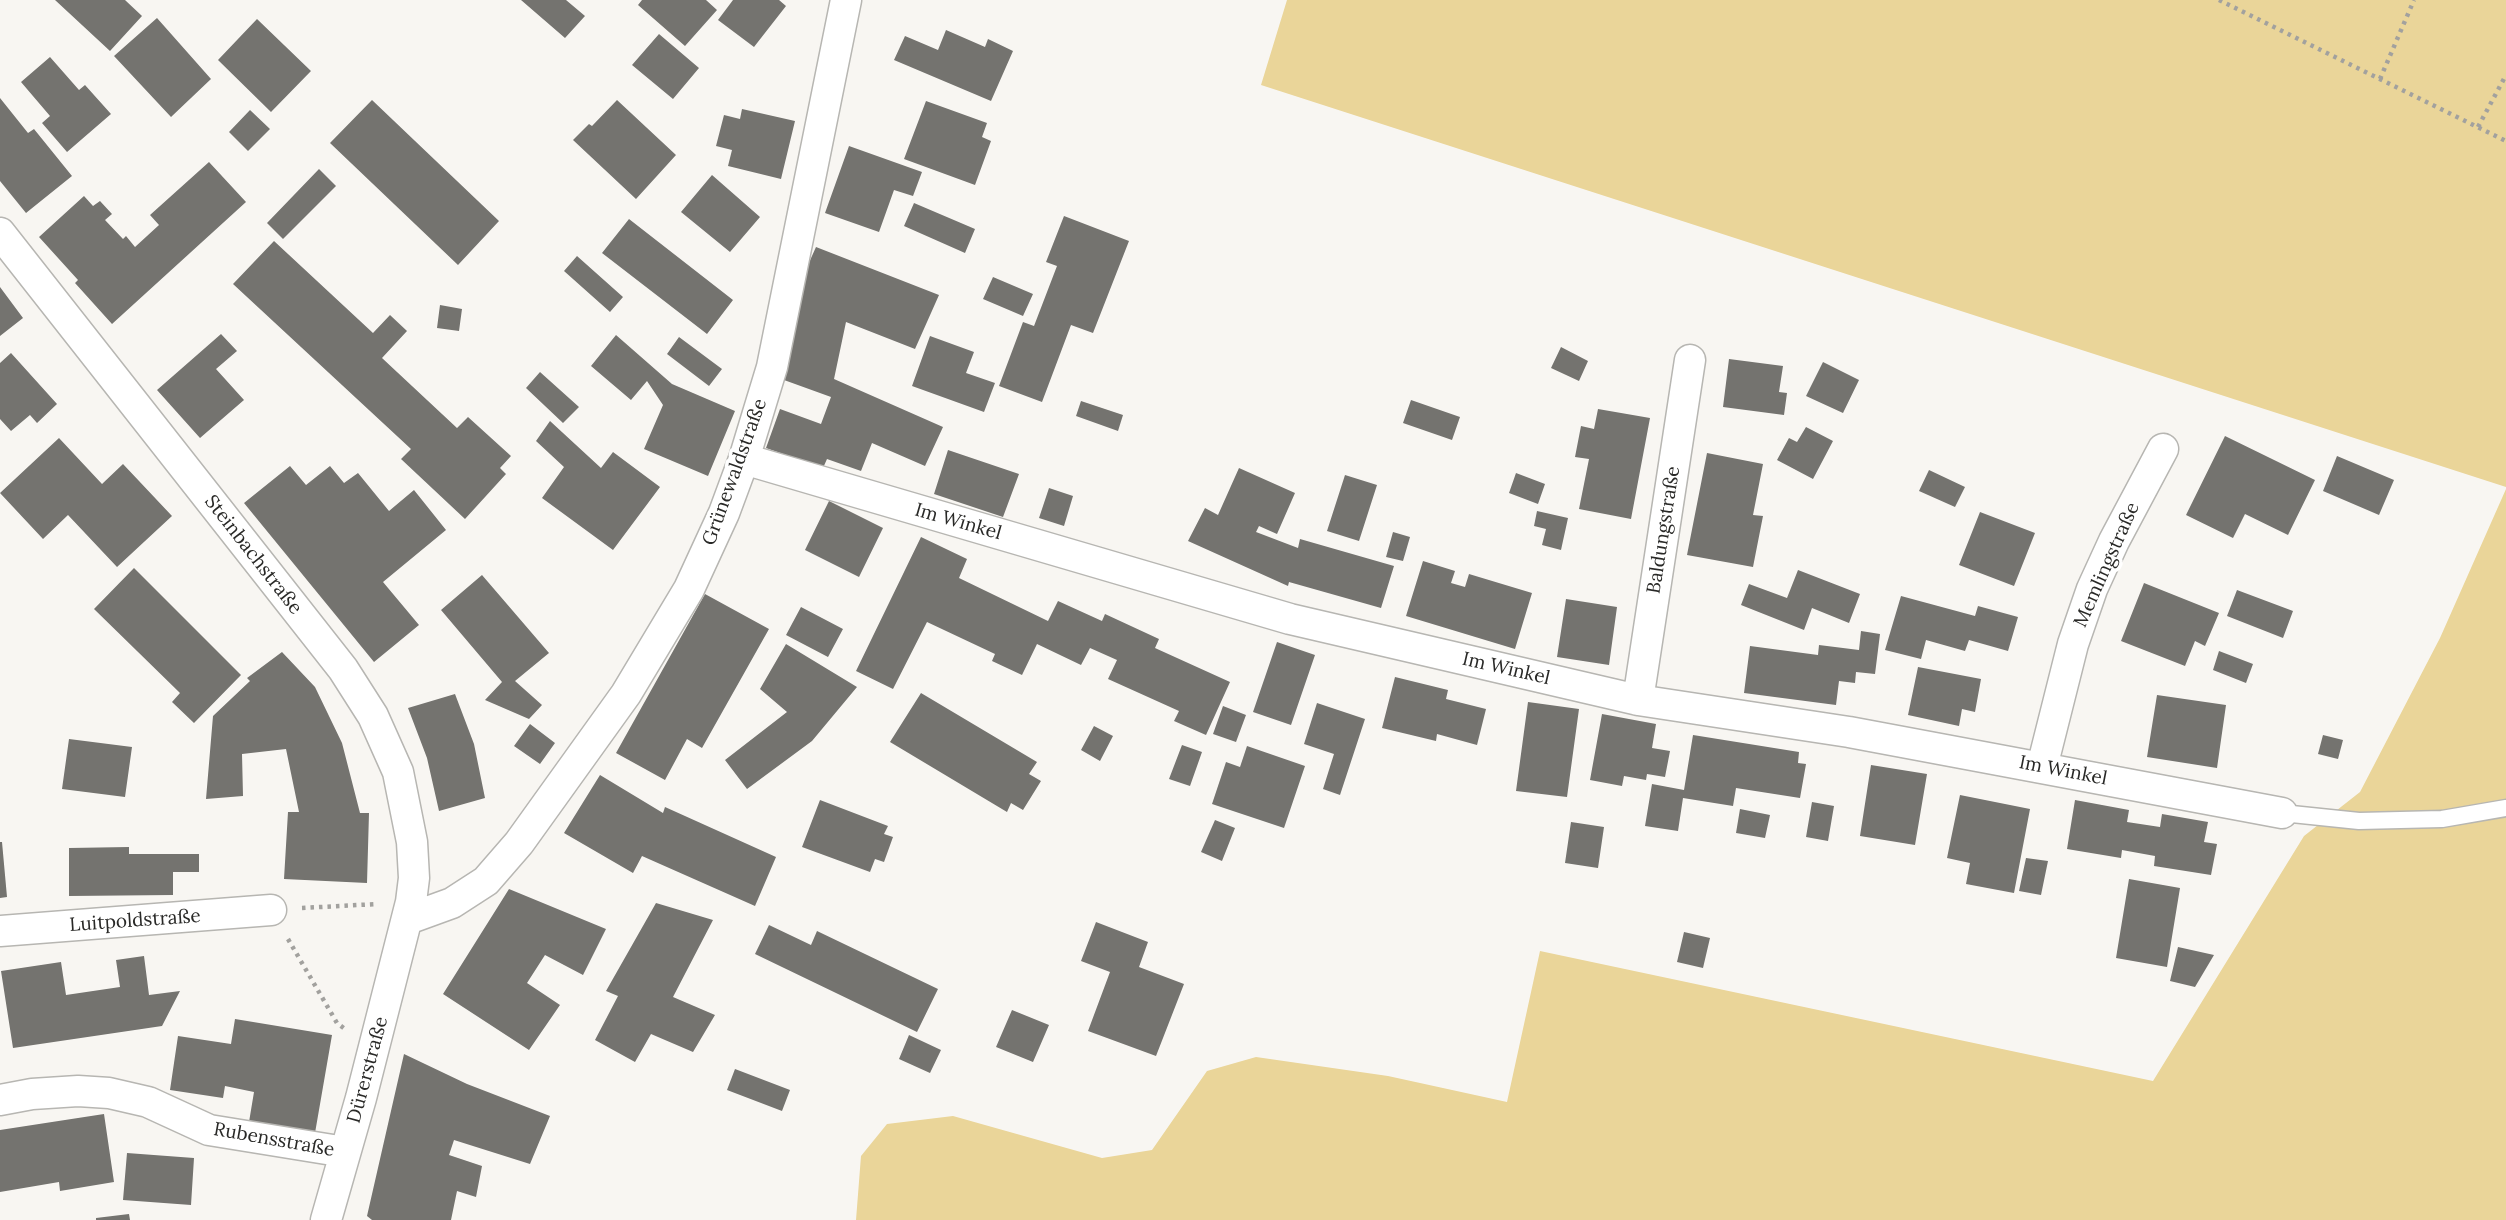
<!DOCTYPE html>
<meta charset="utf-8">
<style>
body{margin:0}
canvas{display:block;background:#f8f6f2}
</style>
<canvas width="2506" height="1220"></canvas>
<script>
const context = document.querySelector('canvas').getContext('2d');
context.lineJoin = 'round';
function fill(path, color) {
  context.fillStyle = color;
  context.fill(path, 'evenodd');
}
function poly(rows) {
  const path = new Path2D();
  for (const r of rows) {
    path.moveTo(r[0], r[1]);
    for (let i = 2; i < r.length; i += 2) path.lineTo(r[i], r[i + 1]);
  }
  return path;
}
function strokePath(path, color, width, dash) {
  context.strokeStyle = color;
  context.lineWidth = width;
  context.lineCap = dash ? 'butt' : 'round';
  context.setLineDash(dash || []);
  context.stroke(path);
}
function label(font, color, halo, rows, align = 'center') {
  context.font = font + ' Lora,serif';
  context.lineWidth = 7;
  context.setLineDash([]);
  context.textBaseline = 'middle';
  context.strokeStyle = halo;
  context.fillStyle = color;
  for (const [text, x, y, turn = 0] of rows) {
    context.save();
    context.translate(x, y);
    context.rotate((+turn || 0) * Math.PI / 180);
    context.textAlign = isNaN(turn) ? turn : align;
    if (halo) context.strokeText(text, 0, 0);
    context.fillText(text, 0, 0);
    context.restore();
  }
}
fill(poly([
 [1287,0,2506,0,2506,487,1261,85],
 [2506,489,2506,1220,856,1220,861,1156,887,1124,953,1116,1102,1158,1152,1150,1207,1071,1256,1057,1388,1076,1507,1102,1540,951,2153,1081,2304,836,2360,792,2440,638]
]), '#ead599');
fill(poly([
 [55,0,125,0,142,16,110,51],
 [521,0,566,0,585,16,565,38],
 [642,0,706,0,717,10,685,46,638,5],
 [733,0,779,0,786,6,754,47,718,20],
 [157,18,211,79,171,117,114,56],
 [257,19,311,71,271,112,218,60],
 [946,30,985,47,988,39,1013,51,991,101,894,60,905,36,938,50],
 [659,34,699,68,673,99,632,65],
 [50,57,79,90,85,85,111,114,67,152,42,123,50,116,21,82],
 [0,98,28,133,34,129,72,176,26,213,0,181],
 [372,100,499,221,458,265,330,143],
 [617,100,676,155,636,199,573,140,589,124,592,126],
 [926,101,987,123,982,137,991,141,975,185,904,159],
 [742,109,795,121,781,179,728,166,732,150,716,146,724,115,740,119],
 [250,110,270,129,248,151,229,132],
 [849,146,922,172,913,196,894,190,879,232,825,213],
 [209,162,246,202,112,324,75,283,78,280,39,237,84,196,93,206,100,201,112,214,105,220,123,239,126,236,135,247,159,225,150,215],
 [319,169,336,186,283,239,267,223],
 [712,175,760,217,730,252,681,212],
 [914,203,975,229,965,253,904,226],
 [1064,216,1129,241,1093,333,1071,325,1042,402,999,386,1023,322,1034,326,1057,266,1046,262],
 [629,219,733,300,707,334,602,253],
 [274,241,373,333,390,315,407,331,382,358,457,428,468,417,511,456,500,468,506,474,465,519,401,459,411,449,233,284],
 [816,247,939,295,915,349,846,322,834,379,943,427,925,466,872,443,861,471,827,459,823,468,766,448,780,409,821,424,831,397,784,380,803,276],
 [577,256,623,297,610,312,564,271],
 [993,277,1033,294,1023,316,983,299],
 [0,287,23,318,0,336],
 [440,305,462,309,459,331,437,328],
 [221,334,237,351,216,369,244,400,200,438,157,390],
 [616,335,672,384,735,411,708,476,644,449,663,405,647,381,631,400,591,366],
 [930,336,974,352,966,373,995,383,984,412,912,386],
 [679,337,722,369,709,386,667,354],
 [1561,347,1588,361,1579,381,1551,368],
 [11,353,57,404,37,423,30,415,11,431,0,419,0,363],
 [1729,359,1783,366,1779,392,1787,393,1784,415,1723,407],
 [1823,362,1859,380,1843,413,1806,396],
 [540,372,579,407,563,423,526,388],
 [1411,400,1460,417,1452,440,1403,423],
 [1081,401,1123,415,1118,431,1076,416],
 [1598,409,1650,418,1631,519,1579,509,1589,459,1575,457,1581,426,1594,429],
 [550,421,601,468,613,452,660,487,613,550,542,498,564,467,536,441],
 [1806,427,1833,441,1813,479,1777,460,1789,438,1797,442],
 [2225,436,2315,480,2288,535,2245,514,2233,538,2186,515],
 [59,438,102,484,123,464,172,516,117,567,68,515,43,539,0,493],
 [948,450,1019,474,1003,517,934,494],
 [1707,453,1763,464,1753,515,1763,516,1753,567,1687,555],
 [2337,456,2394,480,2379,515,2323,491],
 [290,466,306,485,330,466,344,483,358,473,389,511,414,490,446,530,383,582,419,625,374,662,244,503],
 [1239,468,1295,493,1277,534,1259,526,1256,532,1298,548,1300,539,1394,566,1381,608,1289,582,1288,586,1188,541,1205,508,1218,515],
 [1929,470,1965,487,1955,507,1919,491],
 [1516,473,1545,484,1538,504,1509,493],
 [1345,475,1377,485,1359,541,1327,531],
 [1049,488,1073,496,1064,526,1039,518],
 [829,501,883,528,859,577,805,550],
 [1537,511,1568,518,1561,550,1542,545,1546,529,1534,526],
 [1980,512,2035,533,2014,586,1959,565],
 [1393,532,1410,537,1403,561,1386,557],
 [921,537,967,559,959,578,1048,621,1058,601,1102,621,1105,614,1159,639,1155,648,1230,682,1206,735,1174,721,1179,711,1108,679,1117,660,1090,648,1081,665,1037,644,1022,675,992,661,995,654,927,622,893,689,856,671],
 [1423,561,1455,571,1451,583,1465,587,1469,574,1532,593,1515,649,1406,616],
 [134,568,241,675,194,723,172,702,180,693,94,609],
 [1798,570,1860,594,1849,623,1812,608,1804,630,1741,605,1749,584,1787,598],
 [482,575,549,653,515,681,542,705,529,719,485,700,502,682,441,610],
 [2144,583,2219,613,2205,646,2195,641,2185,666,2121,641],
 [2237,590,2293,611,2283,638,2227,616],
 [705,594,769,629,702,748,687,739,665,780,616,753],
 [1901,596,1975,616,1978,606,2018,617,2008,651,1969,640,1965,651,1926,640,1921,659,1885,650],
 [1566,599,1617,607,1609,665,1557,657],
 [801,607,843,629,828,657,786,635],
 [1861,631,1880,634,1875,674,1856,672,1855,683,1839,681,1836,705,1744,693,1750,646,1818,655,1819,645,1859,650],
 [1277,642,1315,655,1291,725,1253,712],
 [786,644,857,687,812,741,747,789,725,760,787,712,760,689],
 [2219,651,2253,664,2246,683,2213,670],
 [282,652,315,687,342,743,360,813,369,813,367,883,284,879,288,812,299,812,286,749,242,754,243,796,206,799,213,716,250,681,247,678],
 [1918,667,1981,679,1975,712,1962,709,1959,726,1908,715],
 [1395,677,1448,690,1446,699,1486,709,1477,745,1437,734,1436,741,1382,728],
 [921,693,1037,762,1029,774,1041,781,1023,810,1011,803,1007,812,890,742],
 [455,694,474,744,485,798,439,811,427,758,408,708],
 [2157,695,2226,705,2217,768,2147,757],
 [1528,702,1579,709,1567,797,1516,791],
 [1317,703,1365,719,1340,795,1323,789,1334,754,1304,744],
 [1223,706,1246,715,1236,742,1213,734],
 [1602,714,1656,724,1652,748,1670,751,1665,777,1647,774,1646,780,1624,776,1622,786,1590,780],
 [530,724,555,743,540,764,514,746],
 [1094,726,1113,736,1100,761,1081,750],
 [1693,735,1799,752,1798,763,1806,764,1800,798,1736,788,1733,806,1683,798,1678,831,1645,826,1652,784,1684,790],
 [2323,735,2343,740,2338,759,2318,754],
 [69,739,132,747,125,797,62,789],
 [1182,745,1202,752,1190,786,1169,779],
 [1247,746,1305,766,1284,828,1212,804,1226,762,1240,767],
 [1871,765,1927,774,1915,845,1860,836],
 [600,775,663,813,665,807,776,857,755,906,642,856,633,873,564,833],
 [1960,795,2030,809,2014,893,1966,884,1970,863,1947,858],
 [820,800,888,826,884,834,893,837,884,862,875,859,870,872,802,847],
 [2075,800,2129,810,2127,822,2160,827,2162,814,2208,822,2204,842,2217,844,2211,875,2154,866,2155,856,2122,850,2121,858,2067,849],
 [1812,802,1834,806,1828,841,1806,837],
 [1740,809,1770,815,1765,838,1736,833],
 [1215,820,1235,828,1222,861,1201,852],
 [1571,822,1604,827,1598,868,1565,863],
 [0,842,2,842,7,897,0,898],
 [129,847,129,854,199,854,199,872,173,872,173,895,69,896,69,848],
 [2026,858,2048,861,2041,895,2019,891],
 [2129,879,2180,888,2167,967,2116,958],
 [509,889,606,929,583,975,545,955,527,983,560,1005,529,1050,443,994],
 [656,903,713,920,673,997,715,1015,693,1052,651,1034,635,1062,595,1040,618,996,606,991],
 [1096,922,1148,942,1139,967,1184,984,1156,1056,1088,1031,1110,972,1081,961],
 [769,925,811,945,817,931,938,989,917,1032,755,954],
 [1684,932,1710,938,1703,968,1677,962],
 [2178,947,2214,955,2195,987,2170,981],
 [144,956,149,995,180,991,162,1026,13,1048,1,971,61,962,66,995,120,987,116,960],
 [1012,1010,1049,1025,1033,1062,996,1047],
 [235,1019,332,1035,315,1133,249,1122,254,1092,225,1086,223,1098,170,1090,178,1036,231,1044],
 [909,1035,941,1050,930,1073,899,1059],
 [404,1054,467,1084,550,1116,530,1164,454,1140,449,1155,482,1166,476,1197,457,1191,451,1220,372,1220,367,1216],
 [735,1069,790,1090,782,1111,727,1090],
 [104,1114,114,1182,60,1191,59,1182,0,1192,0,1130],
 [127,1153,194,1158,191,1205,123,1200],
 [129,1214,130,1220,96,1220,96,1218]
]), '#74736f');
const service = poly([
 [2282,813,2359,821,2442,819,2506,808]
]);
const minor = poly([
 [0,233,343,669,373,716,398,772,412,842,414,878,411,902,361,1098,326,1220],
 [744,459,1290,619,1638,700,1849,732,2282,813],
 [1638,700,1690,360],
 [2042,767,2073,644,2092,589,2114,541,2163,449],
 [408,919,452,903,486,881,519,843,626,694,689,589,724,513,744,459,772,367,846,0],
 [0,931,271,910],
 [0,1100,32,1094,78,1091,109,1093,148,1102,209,1130,345,1152]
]);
strokePath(service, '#b7b6b2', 19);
strokePath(minor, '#b7b6b2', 33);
strokePath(poly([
 [2219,0,2506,141],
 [2380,79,2414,0],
 [2478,127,2506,75],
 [302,908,377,904],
 [288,939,337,1023,345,1029]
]), '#a2a19e', 4.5, [3.5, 5]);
strokePath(service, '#fff', 16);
strokePath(minor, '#fff', 30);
label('19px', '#292927', '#fff', [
 ["Grünewaldstraße",735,472,-70],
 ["Im Winkel",958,522,16],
 ["Baldungstraße",1664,530,-81],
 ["Steinbachstraße",253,555,52],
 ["Memlingstraße",2107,565,-66],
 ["Im Winkel",1506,669,13],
 ["Im Winkel",2063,771,11],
 ["Luitpoldstraße",135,921,-4],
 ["Dürerstraße",368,1070,-75],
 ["Rubensstraße",274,1140,10]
]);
</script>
